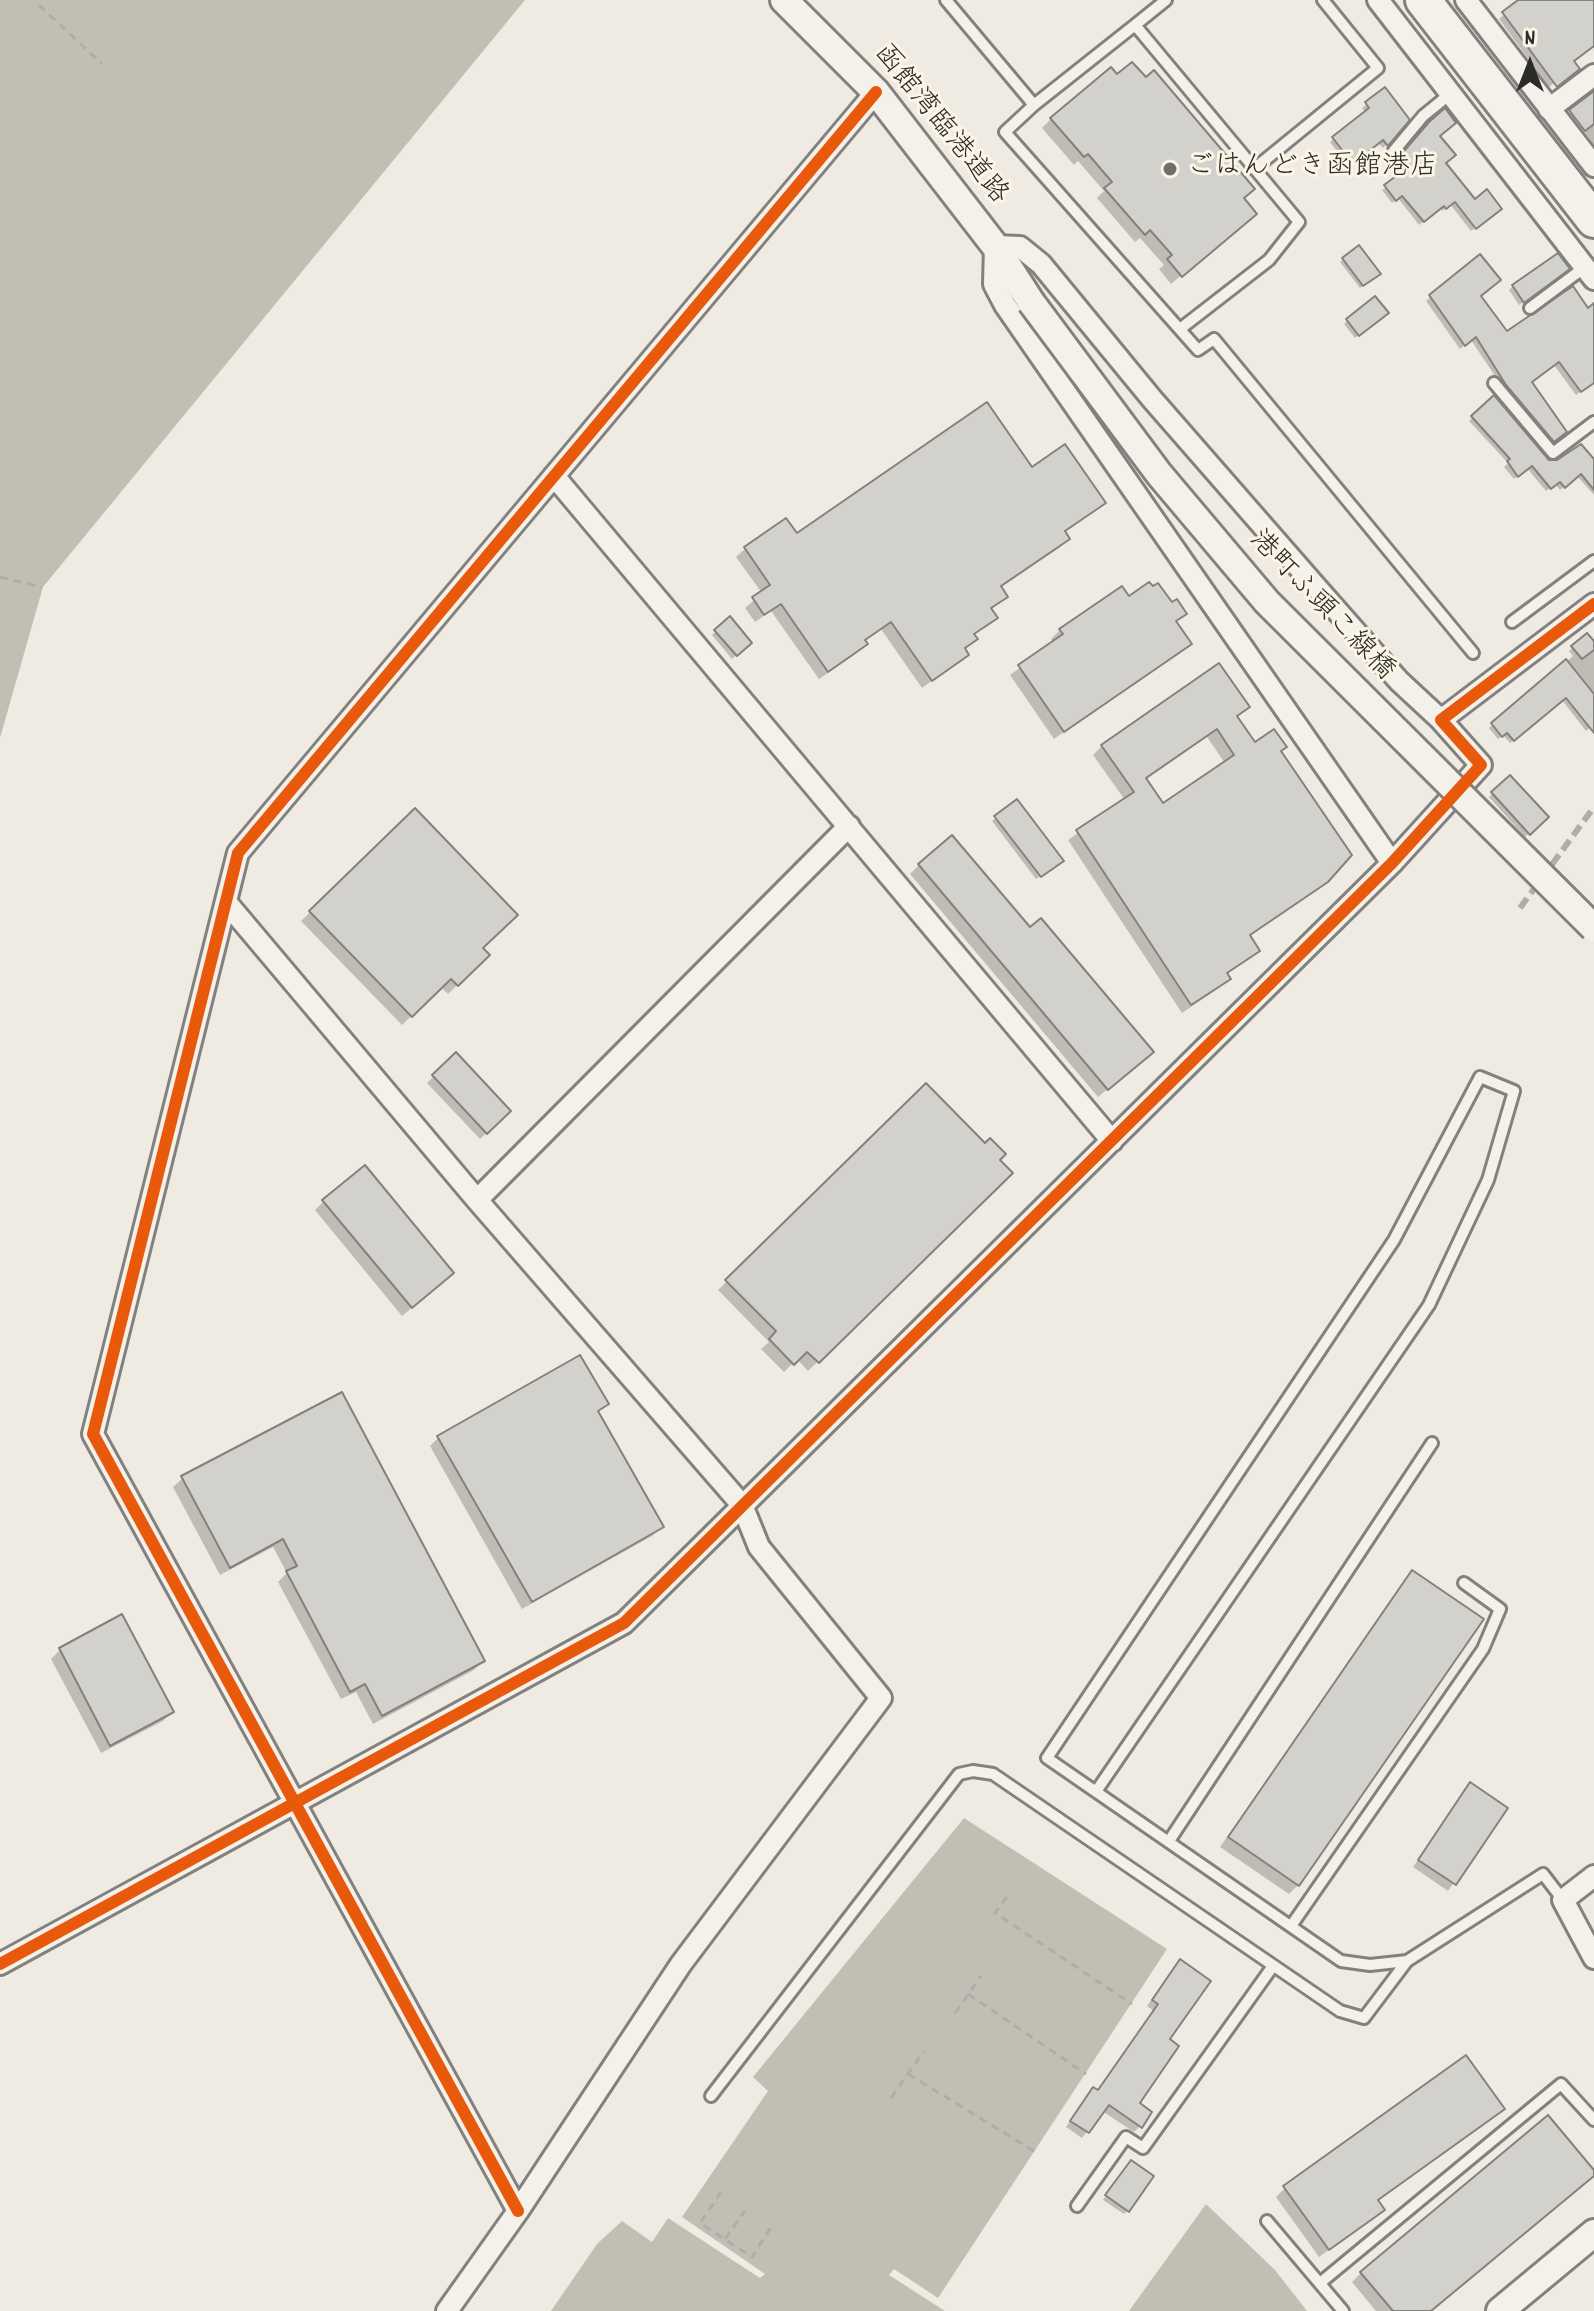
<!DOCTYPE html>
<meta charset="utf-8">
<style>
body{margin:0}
#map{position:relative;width:1594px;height:2311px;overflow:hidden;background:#efebe3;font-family:Dekko,sans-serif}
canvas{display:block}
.north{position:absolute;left:1490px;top:24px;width:80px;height:80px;-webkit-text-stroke:6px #fcf5e5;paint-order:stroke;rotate:0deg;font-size:22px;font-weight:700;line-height:32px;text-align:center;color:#2b2b2b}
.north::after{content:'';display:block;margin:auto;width:28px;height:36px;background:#2b2b2b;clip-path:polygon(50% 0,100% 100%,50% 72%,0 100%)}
</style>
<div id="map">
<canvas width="1594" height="2311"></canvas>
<div class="north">N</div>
</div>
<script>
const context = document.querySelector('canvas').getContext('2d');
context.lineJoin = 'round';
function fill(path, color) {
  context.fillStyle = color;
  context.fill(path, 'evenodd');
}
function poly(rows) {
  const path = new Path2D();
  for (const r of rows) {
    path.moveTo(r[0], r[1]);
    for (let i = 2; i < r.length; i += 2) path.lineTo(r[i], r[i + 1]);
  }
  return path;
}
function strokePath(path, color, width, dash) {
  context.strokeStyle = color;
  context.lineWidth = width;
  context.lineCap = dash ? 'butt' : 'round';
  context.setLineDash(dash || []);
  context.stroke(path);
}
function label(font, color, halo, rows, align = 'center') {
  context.font = font + ' Dekko,"Klee One",sans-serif';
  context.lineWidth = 6;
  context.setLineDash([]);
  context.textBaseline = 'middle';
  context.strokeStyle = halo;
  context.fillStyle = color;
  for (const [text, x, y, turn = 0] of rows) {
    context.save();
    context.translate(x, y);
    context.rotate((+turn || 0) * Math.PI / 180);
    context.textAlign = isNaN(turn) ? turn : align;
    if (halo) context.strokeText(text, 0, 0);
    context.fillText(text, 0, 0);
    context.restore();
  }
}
fill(poly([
 [0,0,525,0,43,587,0,738],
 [964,1818,1167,1949,938,2298,894,2269,889,2275,945,2311,551,2311,597,2244,622,2221,652,2242,668,2218,760,2278,765,2274,682,2217,768,2091,753,2077],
 [1206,2204,1275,2270,1307,2311,1129,2311]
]), '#c2beb4');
fill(poly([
 [1521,0,1594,0,1594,45,1572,61,1570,70,1549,87,1499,19],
 [1385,90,1387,144,1383,148,1378,143,1348,166,1330,142,1366,113,1362,108],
 [1594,94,1594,145,1584,131,1579,135,1565,117],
 [1051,119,1242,199,1245,222,1171,284,1159,269,1164,265,1140,238,1135,242,1097,198,1104,191,1078,161,1074,165,1042,128],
 [1425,128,1438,136,1444,163,1475,201,1496,212,1471,231,1450,204,1442,211,1439,208,1419,225,1398,198,1392,203,1382,190,1406,172,1397,162],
 [1358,248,1375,277,1360,288,1340,262],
 [1480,257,1479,296,1506,333,1594,306,1594,382,1576,395,1554,365,1529,383,1560,436,1549,445,1503,388,1471,340,1460,349,1426,301],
 [1563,272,1519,305,1509,290,1513,286],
 [1382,317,1355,338,1344,324,1348,320],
 [1494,398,1546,461,1594,463,1594,495,1577,476,1560,490,1555,484,1546,491,1527,468,1514,479,1504,467,1508,463,1469,421],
 [1031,470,1104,502,1063,533,1068,539,1059,548,1000,588,1006,596,990,610,995,618,973,635,975,639,963,650,967,655,922,688,881,629,863,641,865,644,857,653,819,679,771,611,755,622,745,608,762,593,736,557,745,549],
 [1128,598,1171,605,1184,613,1175,623,1190,644,1054,739,1010,675,1054,643,1051,639,1060,630],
 [730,619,750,643,732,659,712,635],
 [1587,636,1594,644,1594,724,1586,731,1562,700,1510,743,1503,735,1498,739,1489,728,1573,656,1569,651],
 [1247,706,1236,717,1255,744,1279,752,1327,881,1248,937,1257,951,1225,975,1228,979,1219,988,1182,1013,1068,840,1125,800,1093,755,1102,746],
 [1207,737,1225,763,1162,806,1145,780],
 [1510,777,1546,817,1525,837,1489,797],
 [1016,802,1058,865,1036,879,992,821],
 [415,811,481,948,479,964,448,994,441,987,402,1025,301,921],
 [919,865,1142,1061,1098,1097,910,874],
 [455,1055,509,1111,480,1139,427,1083],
 [926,1086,1010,1173,808,1371,797,1359,784,1372,761,1349,769,1342,718,1290],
 [324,1201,443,1282,402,1316,315,1210],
 [606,1404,597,1413,661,1527,652,1536,522,1609,430,1446,439,1437],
 [183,1478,483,1661,474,1670,373,1724,356,1692,341,1699,278,1582,287,1573,273,1547,220,1575,173,1487],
 [1412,1572,1298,1885,1289,1894,1220,1847],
 [122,1617,172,1712,163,1721,101,1753,51,1659,60,1650],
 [1470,1785,1505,1808,1448,1891,1413,1867],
 [1174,1968,1167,2040,1137,2104,1140,2126,1134,2132,1102,2111,1082,2138,1066,2127,1087,2095,1093,2090,1097,2092,1154,2011,1147,2006],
 [1502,2109,1377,2201,1383,2209,1374,2218,1319,2257,1276,2197,1285,2188],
 [1127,2166,1128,2210,1124,2214,1103,2200],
 [1594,2173,1430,2311,1376,2311,1352,2282,1361,2273]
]), '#0003');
const building = poly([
 [1518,0,1594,0,1594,46,1574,61,1580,69,1557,87,1502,12,1518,0],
 [1132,62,1146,77,1154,70,1255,189,1244,198,1257,214,1182,277,1167,259,1172,255,1150,230,1145,235,1104,188,1112,182,1088,154,1084,157,1050,118,1111,67,1117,74,1132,62],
 [1385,87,1410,120,1388,146,1383,140,1353,164,1332,137,1369,108,1365,102,1385,87],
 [1594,91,1594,124,1585,131,1569,110,1594,91],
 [1445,108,1456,123,1440,136,1456,155,1446,163,1475,199,1487,189,1502,209,1476,229,1455,202,1446,209,1444,206,1424,222,1402,196,1396,201,1384,185,1408,167,1399,157,1429,122,1445,108],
 [1359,245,1381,274,1363,286,1342,258,1359,245],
 [1558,253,1570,269,1524,303,1512,285,1558,253],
 [1480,254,1501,280,1481,296,1507,331,1573,286,1588,308,1594,303,1594,383,1581,392,1559,362,1532,382,1567,432,1554,442,1506,385,1476,337,1465,346,1429,295,1480,254],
 [1375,296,1389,313,1359,336,1346,319,1375,296],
 [1494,395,1549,460,1557,460,1581,444,1594,459,1594,490,1581,474,1565,488,1560,482,1551,489,1532,466,1518,477,1507,461,1510,459,1471,416,1494,395],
 [987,402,1032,467,1065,444,1106,503,1065,531,1070,539,1001,586,1008,597,991,608,998,618,974,634,978,639,965,648,969,655,932,681,891,622,865,640,868,644,828,672,781,604,764,615,752,597,770,585,744,547,786,518,797,533,987,402],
 [1149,582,1153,586,1158,583,1172,602,1177,599,1187,614,1176,621,1192,644,1064,732,1018,665,1063,634,1059,629,1122,586,1129,596,1149,582],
 [730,616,752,643,737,656,714,630,730,616],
 [1587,633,1594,641,1594,650,1582,659,1571,646,1587,633],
 [1566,659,1594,694,1594,733,1566,698,1514,741,1507,733,1502,737,1491,723,1566,659],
 [1219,663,1250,707,1237,716,1255,742,1274,729,1287,747,1281,751,1352,855,1328,882,1250,935,1260,951,1227,973,1231,979,1191,1005,1076,830,1134,792,1101,745,1219,663],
 [1217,729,1234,755,1163,803,1146,778,1217,729],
 [1510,775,1549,817,1530,835,1491,792,1510,775],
 [1017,799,1064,861,1041,877,994,816,1017,799],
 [415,808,518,915,483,948,490,955,458,986,451,979,412,1017,309,911,415,808],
 [952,835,1030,927,1041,918,1154,1052,1108,1090,918,864,952,835],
 [456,1052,511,1111,487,1134,432,1075,456,1052],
 [926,1083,985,1143,990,1138,1006,1154,1000,1160,1013,1173,819,1363,807,1352,794,1365,769,1339,776,1331,725,1280,926,1083],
 [365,1165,454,1273,412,1308,322,1200,365,1165],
 [580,1355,609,1404,598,1411,664,1527,532,1602,437,1436,580,1355],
 [342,1392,485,1661,382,1716,365,1684,350,1692,286,1571,297,1566,283,1539,230,1568,181,1476,342,1392],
 [1412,1570,1484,1619,1299,1886,1228,1837,1412,1570],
 [122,1614,174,1712,110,1746,59,1648,122,1614],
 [1470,1782,1508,1808,1456,1885,1418,1860,1470,1782],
 [1180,1959,1211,1981,1170,2039,1179,2046,1140,2103,1152,2112,1142,2128,1109,2105,1089,2133,1070,2121,1093,2087,1098,2090,1158,2004,1152,2000,1180,1959],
 [1466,2055,1505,2109,1378,2200,1385,2210,1329,2250,1283,2186,1466,2055],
 [1548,2115,1594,2170,1594,2176,1431,2311,1393,2311,1360,2272,1548,2115],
 [1131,2160,1154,2176,1129,2212,1105,2195,1131,2160]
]);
fill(building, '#d3d1cb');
strokePath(building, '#83817e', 2);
const service = poly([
 [946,0,1034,105,1005,132,1198,350,1214,339,1473,653],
 [1135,25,1166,0],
 [1034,105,1135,25,1299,222,1269,260,1180,329],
 [1393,152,1423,116,1450,94],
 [1254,169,1378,68,1323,0],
 [1530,308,1585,267],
 [1494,383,1553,453,1594,422],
 [1512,622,1594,561],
 [1097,1790,1429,1305,1488,1180,1514,1091,1480,1077,1394,1240,1047,1758,1341,1961,1370,1965,1407,1961,1543,1874,1563,1900],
 [1169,1841,1432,1443],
 [1291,1926,1483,1649,1500,1609,1464,1583],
 [711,2096,959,1774,973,1771,993,1774,1340,2011,1364,2018,1407,1961],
 [1077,2206,1126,2137,1143,2148,1273,1966],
 [1267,2221,1343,2311],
 [1320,2283,1561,2084,1594,2120]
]);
const minor = poly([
 [1378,0,1594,279],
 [1466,0,1594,166],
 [1549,109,1594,75],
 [554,476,1112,1141],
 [1392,863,1005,305,994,284,995,246,1020,247,1041,264,1152,399,1317,588,1399,681,1441,720],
 [226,902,477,1200,742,1505,759,1547,881,1698,681,1964,518,2211,447,2311],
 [477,1200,849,826],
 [1594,1876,1563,1900,1594,1958],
 [0,1964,624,1623,1392,863,1481,765,1441,720,1594,604],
 [518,2211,93,1434,238,853,876,92]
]);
const tertiary = poly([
 [784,0,876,92,995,246,1031,302],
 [1500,2311,1594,2233]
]);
const trunk = poly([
 [1423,0,1594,220]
]);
strokePath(service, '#83817e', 16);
strokePath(minor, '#83817e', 26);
strokePath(tertiary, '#83817e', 32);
strokePath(trunk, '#83817e', 40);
strokePath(poly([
 [39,5,102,64],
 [0,577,42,587],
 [1007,1897,995,1913,1132,2004],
 [968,1994,1086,2074],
 [955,2013,981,1976],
 [908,2074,1034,2151],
 [891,2098,924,2051],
 [721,2192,700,2223,752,2257,773,2224],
 [725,2239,745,2211]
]), '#afada9', 3, [8, 6]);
strokePath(service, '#f4f1eb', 10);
strokePath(minor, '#f4f1eb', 20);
strokePath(tertiary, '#f4f1eb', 26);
strokePath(trunk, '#f4f1eb', 34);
strokePath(poly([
 [1520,908,1594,807]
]), '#afada9', 6, [12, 6]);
const tertiaryBridge = poly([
 [1031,302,1159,474,1267,602,1594,928]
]);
strokePath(tertiaryBridge, '#83817e', 32, []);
strokePath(tertiaryBridge, '#f4f1eb', 26);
strokePath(poly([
 [0,1964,624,1623,1392,863,1481,765,1441,720,1594,604],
 [518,2211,93,1434,238,853,876,92]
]), '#e8590c', 12);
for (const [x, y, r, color] of [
 [1170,169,8,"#706e6b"]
]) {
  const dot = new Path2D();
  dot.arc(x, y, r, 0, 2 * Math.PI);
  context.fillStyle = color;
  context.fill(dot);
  strokePath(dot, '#fcf5e5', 3);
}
label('28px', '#2b2b2b', '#fcf5e5', [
 ["函館湾臨港道路",939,126,51],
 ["港町ふ頭こ線橋",1320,607,46]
]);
label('28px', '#2b2b2b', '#fcf5e5', [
 ["ごはんどき函館港店",1186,169]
], 'left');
</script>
